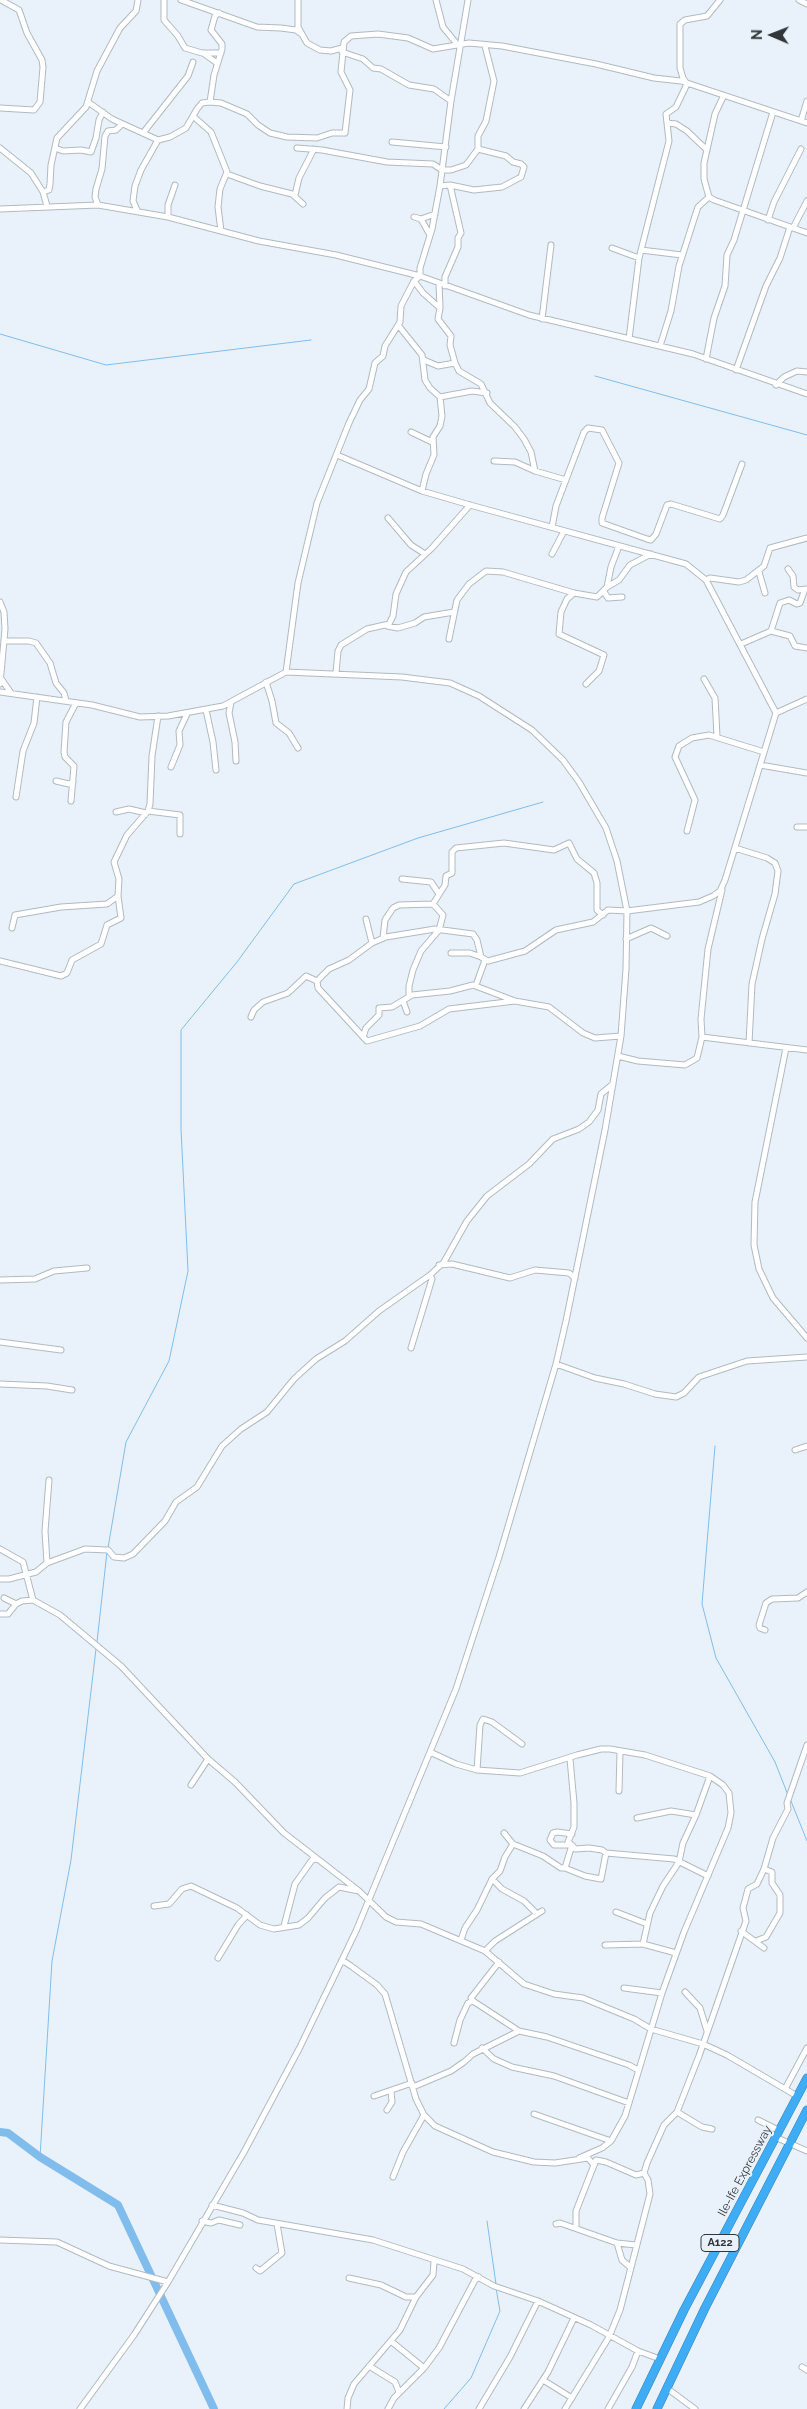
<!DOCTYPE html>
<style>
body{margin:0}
#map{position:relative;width:807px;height:2409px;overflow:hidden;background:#e9f2fa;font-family:Raleway,sans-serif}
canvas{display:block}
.north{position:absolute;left:747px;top:10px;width:50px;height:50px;-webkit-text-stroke:4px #e9f2fa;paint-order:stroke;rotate:271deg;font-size:14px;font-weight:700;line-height:20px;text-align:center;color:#323639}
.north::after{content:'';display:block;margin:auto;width:18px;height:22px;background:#323639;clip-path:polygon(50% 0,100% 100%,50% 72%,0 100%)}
</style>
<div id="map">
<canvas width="807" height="2409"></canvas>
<div class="north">N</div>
</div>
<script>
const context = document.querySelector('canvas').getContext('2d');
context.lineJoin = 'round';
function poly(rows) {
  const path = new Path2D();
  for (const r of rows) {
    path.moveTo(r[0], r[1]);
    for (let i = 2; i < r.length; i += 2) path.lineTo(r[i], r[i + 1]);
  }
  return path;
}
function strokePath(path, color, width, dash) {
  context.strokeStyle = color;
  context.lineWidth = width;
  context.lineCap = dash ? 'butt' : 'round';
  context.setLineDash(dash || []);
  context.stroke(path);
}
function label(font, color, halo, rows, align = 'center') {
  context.font = font + ' Raleway,sans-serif';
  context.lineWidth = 4;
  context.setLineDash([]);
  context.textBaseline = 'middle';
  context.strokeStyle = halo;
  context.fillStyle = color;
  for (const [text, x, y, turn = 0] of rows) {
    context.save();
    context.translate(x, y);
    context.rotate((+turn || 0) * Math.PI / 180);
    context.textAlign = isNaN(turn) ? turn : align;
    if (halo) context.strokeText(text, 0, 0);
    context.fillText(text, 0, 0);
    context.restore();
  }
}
strokePath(poly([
 [0,334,106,365,311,340],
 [595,376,807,435],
 [715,1446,702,1604,716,1658,775,1762,788,1795],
 [108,1548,126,1442,169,1361,188,1271,181,1129,181,1030,237,962,294,884,418,838,543,802],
 [97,1642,107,1552],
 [791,1801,807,1841],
 [40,2157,52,1961,71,1860,96,1649],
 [487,2221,496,2284],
 [444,2409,471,2378,500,2311,496,2288]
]), '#80bdec', 1);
strokePath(poly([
 [0,2132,8,2133,40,2157,118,2205,214,2409]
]), '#80bdec', 8);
const minor = poly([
 [164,0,164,20,178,36,185,48,202,53,221,53],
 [181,0,257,27,281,28,296,30,300,33],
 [298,0,298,27,307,43,320,50,331,51,342,48],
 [436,0,443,27,457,44],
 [799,0,807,4],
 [342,52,363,59,373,68,381,69,409,85,434,89,451,101],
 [203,53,217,63],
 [723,97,715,114,704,163,704,179,709,197,714,200,807,233],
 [88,102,112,119,158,140,170,137,186,128,197,109,202,103,210,102,221,103,247,114,258,125,270,133,287,137,317,138,332,133,345,133,350,90,341,72,344,42,351,36,378,34,408,38,433,49,469,43,502,46,596,64,654,78,681,81,807,123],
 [210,102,214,75,222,49,222,44,211,30,215,16,219,13],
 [0,108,34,110,40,102,43,67,42,60,27,33,19,10,1,0],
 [194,117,211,132,227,172,220,189,218,207,221,231],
 [801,121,807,101],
 [667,123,676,124,687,131,707,150],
 [143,133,188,76,193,62],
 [392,142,446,147],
 [0,148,31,173,43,192,47,206],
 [55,148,63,151,81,150,91,152,96,138,99,120,103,112],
 [297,148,322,150,387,162,433,164,442,170,451,170,466,165,478,149,478,136,486,121,494,81,485,46],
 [227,174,260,186,292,194,303,204],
 [440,186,450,185,474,190,502,187,521,177,524,167,521,164,513,162,506,156,478,149],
 [43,192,49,190,50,184,51,165,57,138,86,107,97,71,120,28,136,11,138,0],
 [295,195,299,178,314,149],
 [98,205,95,197,96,189,102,169,105,136,108,131,116,130,122,124],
 [0,209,98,205,168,217,259,241,336,255,420,276,529,315,693,354,807,394],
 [137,210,133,201,135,186,141,170,158,140],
 [168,217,168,205,175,185],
 [414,217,421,219,430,235],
 [421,219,435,214],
 [768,220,774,202,801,149],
 [793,228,807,201],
 [612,248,639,258],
 [641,250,682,255],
 [414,281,423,293,440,308,438,319,451,336,450,345,455,363],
 [439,284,440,307],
 [445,286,445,277,458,247,458,238,461,233,450,185],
 [542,319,551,245],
 [398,325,422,355,425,380,430,388,440,397,442,416,440,426,433,437,434,455,426,474,422,491],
 [629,339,639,258,669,141,666,114,676,107,687,84,683,78,680,68,680,24,685,20,707,16,720,0],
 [660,346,671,311,679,266,695,216,698,207,709,197],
 [706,359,714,318,725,286,727,255,734,240,773,112],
 [424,360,438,366,455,363,459,371,481,384,490,403,515,427,524,439,531,452,535,471],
 [736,370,766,286,780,258,790,227],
 [776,385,784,377,797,371,807,372],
 [440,397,472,391,487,393],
 [411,432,432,442],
 [337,455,422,491,470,505,686,564,706,580,776,713],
 [494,461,515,462,535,471,566,480],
 [388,518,411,545,425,554],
 [552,527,556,506,584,432,588,428,602,430,619,463,602,518,602,523,647,539,651,540,656,534,667,505,671,504,720,519,723,515,742,464],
 [552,554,564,531],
 [788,569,793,576,794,587,798,590,807,589],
 [759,572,765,593],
 [706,580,710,578,739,582,746,580,764,566,770,548,807,538],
 [607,587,619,580,630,565,651,554],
 [604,592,608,598,622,597],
 [574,593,567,599,561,612,559,634,604,655,599,671,586,684],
 [0,602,4,612,5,629,0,684],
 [387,626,398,628,415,623,424,617,454,612],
 [771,631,790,636,795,646,807,648],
 [449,639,457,600,469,584,486,571,503,572,574,593,597,597,607,587,611,567,619,546],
 [4,641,29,641,36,643,50,663,56,683,64,693,66,701],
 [741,644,771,631,780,603,789,600,797,604,800,603,805,589],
 [286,672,298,583,317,503,349,423,360,400,369,389,375,363,383,356,385,346,400,322,401,306,414,281,420,276,420,268,432,229,440,186,451,101,468,0],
 [336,673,338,651,341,645,367,629,389,624,393,616,396,594,406,572,432,548,470,505],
 [704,679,715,698,717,736],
 [2,680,11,693],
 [266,682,272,701,276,723,289,733,298,748],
 [0,692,92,705,140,717,168,716,223,706,286,672,402,677,450,683,479,696,532,730,563,760,579,782,606,828,617,861,627,911,626,969,621,1036,605,1130,566,1321,556,1364,499,1557,456,1689,356,1931,299,2049,244,2152,168,2282,134,2335,80,2409],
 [231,702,229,713,235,742,236,761],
 [206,710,213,742,216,770],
 [760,765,807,773],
 [171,767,180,745,179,731,187,714],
 [56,781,69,784,73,782],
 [16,797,23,751,34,723,37,697],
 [71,801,74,766,65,757,64,752,66,722,76,703],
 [148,811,180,815,180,834],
 [116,812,129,809,146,813],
 [797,827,807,827],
 [687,831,695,800,675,757,679,746,692,738,709,735,764,752],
 [735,848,767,858,775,863,778,871,775,894,762,939,752,984,749,1043],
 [402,879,431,882,439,894],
 [366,919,372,943],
 [12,928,15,915,61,907,107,904,118,896],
 [383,938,385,920,393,908,399,905,433,904],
 [626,939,651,928,667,936],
 [451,953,470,953,481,957],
 [0,961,61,976,67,973,72,960,101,944,107,925,121,918,118,896,119,879,114,862,127,835,148,811,150,804,152,756,158,716],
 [317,981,329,969,349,960,372,943,386,937,435,929,473,934,477,940,481,957,488,961,525,951,556,930,593,922,608,910,627,911,699,902,713,896,720,891,725,880,776,713,807,699],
 [476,985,485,960],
 [412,995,409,994,409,986,413,970,421,951,439,930,443,915,433,904,445,885,446,876,452,873,452,852,456,848,504,843,554,850,569,843,577,859,594,873,597,883,597,910,603,915],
 [403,1001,407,1012],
 [251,1017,254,1010,263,1002,288,993,306,976,317,981,318,988,367,1041,420,1026,449,1009,515,1001],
 [363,1037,366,1028,379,1015,379,1008,392,1007,412,995,450,991,473,985,515,1001,549,1007,583,1033,595,1038,621,1036],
 [702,1037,807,1050],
 [786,1048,755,1202,754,1245,759,1269,773,1298,807,1338],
 [618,1056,638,1061,685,1065,697,1058,702,1037,701,1019,708,949,722,890],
 [439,1265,452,1264,510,1278,535,1270,569,1273,575,1278],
 [0,1280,35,1279,54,1271,87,1268],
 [0,1342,61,1350],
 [411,1348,432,1279,430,1275],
 [556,1364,595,1378,624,1384,655,1394,676,1397,684,1393,699,1377,747,1361,807,1357],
 [0,1384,47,1386,72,1390],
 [795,1450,807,1446],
 [0,1549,23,1562,33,1600,60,1615,121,1666,208,1759,235,1782,284,1833,359,1891,386,1917,396,1922,421,1924,485,1951,524,1984,554,1994,583,1998,634,2019,651,2029,703,2044,727,2055,797,2096],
 [47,1563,45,1531,49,1480],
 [0,1579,9,1579,36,1572,47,1563,85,1549,108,1550,114,1557,124,1558,133,1554,165,1521,176,1502,197,1487,222,1446,241,1429,267,1412,294,1379,316,1359,345,1341,379,1311,430,1275,444,1262,467,1221,487,1196,529,1164,553,1139,579,1129,589,1122,598,1110,601,1094,613,1084],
 [4,1598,16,1604],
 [0,1614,8,1614,16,1604,22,1601,33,1600],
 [765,1630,760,1628,759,1625,766,1603,772,1599,798,1598,807,1592],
 [430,1752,456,1764,477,1770,520,1773,577,1755,601,1749,610,1749,645,1755,710,1776,723,1785,729,1793,731,1813,728,1828,684,1932,662,1993,625,2116,611,2141,602,2148,579,2158],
 [570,1759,574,1803,574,1827,568,1842,572,1845,565,1868,585,1876,601,1879,606,1853],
 [477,1770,480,1725,483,1719,492,1722,522,1744],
 [191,1785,208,1759],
 [619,1791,620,1751],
 [637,1818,671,1811,696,1815,710,1776],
 [504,1833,513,1844,543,1856,561,1868,565,1868],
 [572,1834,557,1832,553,1833,550,1840,554,1845,572,1845,575,1849,589,1848,602,1850,606,1853,674,1859,708,1876],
 [492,1879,502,1889,524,1901,537,1914],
 [154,1906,169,1904,182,1889,191,1886,237,1908,260,1925,274,1929,299,1925,308,1918,325,1898,339,1887,359,1891],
 [616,1912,647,1924],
 [284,1926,295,1884,312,1860,317,1859],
 [741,1931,764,1948],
 [461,1940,465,1928,477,1910,492,1879,500,1871,505,1857,513,1844],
 [756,1941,766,1937,780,1913,780,1895,772,1883,772,1872,764,1869],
 [643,1944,650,1913,663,1886,679,1862,683,1843,696,1815],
 [605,1945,643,1944,676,1953],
 [485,1951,495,1941,542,1911],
 [218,1958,238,1925,247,1915],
 [341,1962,345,1962,351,1966,377,1985,385,1994,416,2099,424,2115,435,2126,493,2152,534,2162,555,2163,588,2158,593,2164],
 [624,1988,662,1993],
 [685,1992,700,2008,707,2031],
 [473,2001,519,2031],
 [454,2043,460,2020,468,2003,473,2001,471,1998,499,1962],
 [482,2048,494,2059,512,2067,554,2076,629,2103],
 [413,2087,451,2071,464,2062,473,2054,519,2031,547,2037,629,2065,638,2070],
 [785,2089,807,2048],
 [374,2096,412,2083],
 [387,2110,392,2102,391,2091],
 [677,2112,702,2127,712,2129],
 [534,2114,611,2141],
 [758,2120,778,2130],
 [775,2137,807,2151],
 [393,2177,403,2152,424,2115],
 [212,2205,243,2213,258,2220,373,2240,463,2269,494,2286,538,2301,591,2325,638,2351,660,2359],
 [202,2221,211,2223,219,2220,240,2225],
 [556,2224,560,2223,617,2243],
 [576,2228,576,2211,596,2160,606,2162,636,2175,644,2173],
 [0,2240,57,2242,109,2266,168,2282],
 [630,2267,622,2260,617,2243,636,2245],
 [256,2268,260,2271,282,2253,277,2224],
 [349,2278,381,2285,406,2297,416,2297],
 [392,2342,424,2368],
 [369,2366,395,2382,399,2392],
 [802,2367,807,2370],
 [543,2380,572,2398],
 [668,2389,695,2409],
 [347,2409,348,2398,354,2384,400,2330,416,2297,433,2275,434,2262],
 [388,2409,394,2398,424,2368,439,2348,475,2280,479,2277],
 [479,2409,510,2357,538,2301],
 [524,2409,548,2372,574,2318],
 [565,2409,609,2337,620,2310,650,2194,648,2180,644,2173,647,2163,664,2125,677,2112,699,2056,746,1921,743,1908,747,1893,748,1889,757,1884,764,1869,773,1838,788,1809,787,1803,807,1745],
 [608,2409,632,2367,638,2351]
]);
const highway = poly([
 [636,2409,684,2310,807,2078],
 [657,2409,705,2308,807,2110]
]);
strokePath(minor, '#b1bac1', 7);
strokePath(highway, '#3a83b4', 9);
strokePath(minor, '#fff', 5);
strokePath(highway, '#3facf6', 8);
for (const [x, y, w] of [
 [720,2243,38]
]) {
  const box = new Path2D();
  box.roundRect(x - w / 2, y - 8.5, w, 17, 4);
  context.fillStyle = '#e9f2fa';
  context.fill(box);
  strokePath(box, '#323639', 1);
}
label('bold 11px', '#323639', null, [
 ["A122",720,2243]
]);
label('12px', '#323639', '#e9f2fa', [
 ["Ile-Ife Expressway",745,2171,-62]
]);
</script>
